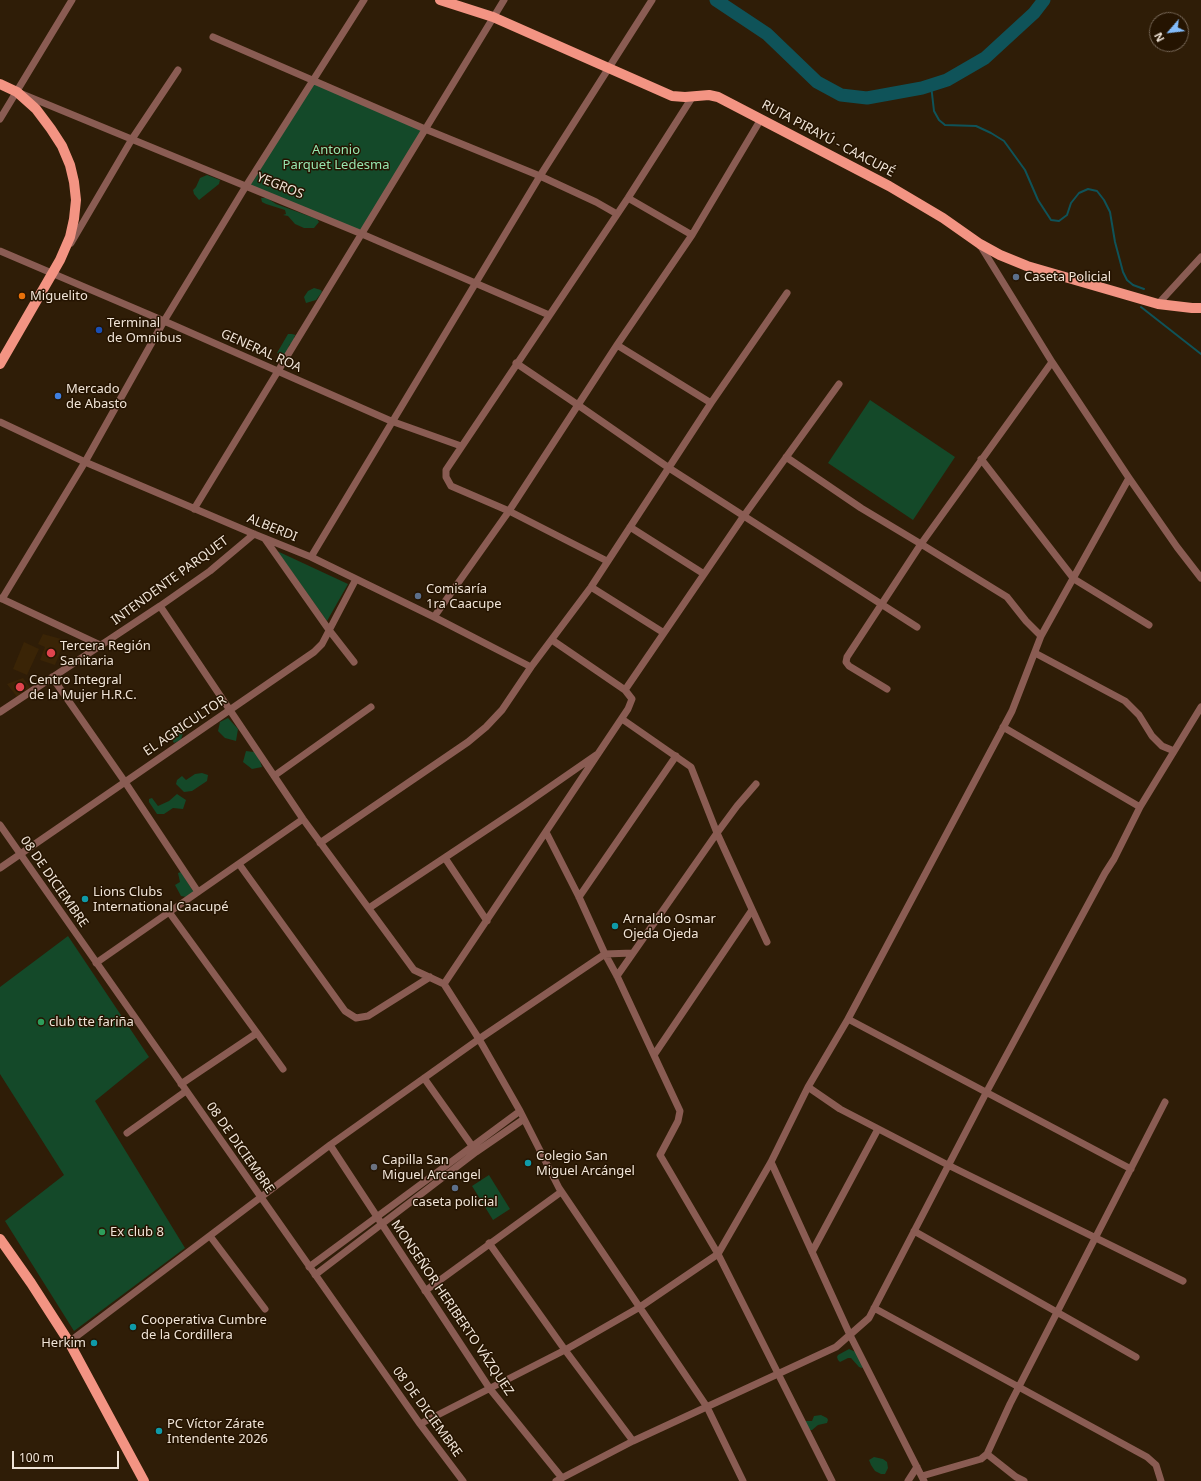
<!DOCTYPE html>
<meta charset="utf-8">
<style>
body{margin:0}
#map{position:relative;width:1201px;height:1481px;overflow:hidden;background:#2f1d07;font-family:"Noto Sans",sans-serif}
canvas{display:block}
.north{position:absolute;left:1149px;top:12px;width:40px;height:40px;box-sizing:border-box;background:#251401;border:1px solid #766757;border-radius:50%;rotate:242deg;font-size:11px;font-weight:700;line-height:16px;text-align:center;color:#f0e4d7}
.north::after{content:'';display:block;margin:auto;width:14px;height:18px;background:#83bcfb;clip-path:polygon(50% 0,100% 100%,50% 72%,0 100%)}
.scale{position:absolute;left:12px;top:1451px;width:107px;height:18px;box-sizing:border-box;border:2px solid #f0e4d7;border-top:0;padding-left:5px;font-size:12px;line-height:14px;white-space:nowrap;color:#f0e4d7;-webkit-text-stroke:3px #251401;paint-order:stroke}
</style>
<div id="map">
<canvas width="1201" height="1481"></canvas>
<div class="north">N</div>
<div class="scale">100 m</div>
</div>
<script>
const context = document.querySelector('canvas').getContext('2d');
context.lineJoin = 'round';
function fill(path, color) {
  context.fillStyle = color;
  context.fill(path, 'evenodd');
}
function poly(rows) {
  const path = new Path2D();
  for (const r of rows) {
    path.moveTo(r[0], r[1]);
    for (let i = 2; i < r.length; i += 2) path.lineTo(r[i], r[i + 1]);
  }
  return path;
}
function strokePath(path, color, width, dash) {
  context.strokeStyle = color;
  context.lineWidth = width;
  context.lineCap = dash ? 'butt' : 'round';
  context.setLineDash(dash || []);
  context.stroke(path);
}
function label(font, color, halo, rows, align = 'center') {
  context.font = font + ' "Noto Sans",sans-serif';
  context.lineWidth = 3;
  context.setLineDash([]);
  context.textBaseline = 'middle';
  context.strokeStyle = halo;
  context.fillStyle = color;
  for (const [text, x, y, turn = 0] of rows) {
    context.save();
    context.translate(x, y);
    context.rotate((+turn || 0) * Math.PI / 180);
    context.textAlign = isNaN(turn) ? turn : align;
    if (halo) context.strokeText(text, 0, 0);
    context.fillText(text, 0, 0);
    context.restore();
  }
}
fill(poly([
 [43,634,65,640,55,665,40,660,45,647,38,644],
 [24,642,39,649,27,675,13,669],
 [23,678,32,690,17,697,7,684]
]), '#3a2406');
fill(poly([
 [313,80,425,129,362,234,246,186],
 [207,175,220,180,219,184,199,200,194,194,193,190,196,187,200,178],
 [261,198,267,198,276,204,317,219,319,222,314,228,304,228,295,224,288,216,283,215,286,214,285,210,266,204,262,202],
 [314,288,321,290,322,292,316,300,306,303,304,297,308,291],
 [288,334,292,334,296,335,294,337,294,342,289,345,288,351,284,356,277,353],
 [870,400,955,457,913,520,828,463],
 [277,551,348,584,327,621],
 [228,718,238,729,236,741,225,738,218,731,220,722],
 [179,726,183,733,181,740,174,743,169,735,168,730,173,727],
 [246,751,254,752,259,758,262,767,252,769,243,762],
 [202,773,208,775,207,781,192,791,184,792,176,784,177,780,182,776,186,780,195,774],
 [177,794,186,800,183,809,173,808,164,814,157,814,149,802,149,799,152,798,158,806,169,801],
 [181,872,193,891,193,893,186,897,181,896,175,885,180,882,178,873],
 [68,936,149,1057,95,1101,185,1248,74,1331,5,1221,64,1175,0,1074,0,987],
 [489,1175,510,1209,493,1220,472,1186],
 [849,1349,860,1354,865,1366,862,1368,859,1367,851,1358,848,1358,840,1362,838,1360,837,1357,838,1355],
 [821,1415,827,1418,828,1420,827,1423,818,1425,812,1430,810,1430,806,1424,806,1421,812,1421,814,1416],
 [874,1457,883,1459,887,1462,888,1468,885,1474,881,1474,875,1471,871,1465,869,1460]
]), '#144929');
strokePath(poly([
 [931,85,934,111,939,120,945,125,976,126,991,133,1004,141,1025,170,1038,200,1051,220,1059,221,1067,215,1071,203,1079,193,1088,189,1097,191,1104,200,1110,212,1115,242,1123,272,1127,280,1133,285,1144,289],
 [1141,307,1201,354]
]), '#0f5359', 2);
strokePath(poly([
 [716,0,767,34,817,82,841,95,867,98,922,88,947,80,985,58,1034,13,1044,0]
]), '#0f5359', 13);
strokePath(poly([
 [213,37,425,129,540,176,596,202,617,214],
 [22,94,362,234,549,315],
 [0,119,72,0],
 [628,198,692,235],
 [71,243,132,139,178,70],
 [980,245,1052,362,1129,478,1177,547,1201,578],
 [0,251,164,321,391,421,461,446],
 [1158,304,1201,257],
 [617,345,711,403],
 [516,363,578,405,669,468,917,627],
 [0,422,85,462,254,534,311,557,434,617,531,667],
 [786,457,861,508,921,544,1007,597,1026,621,1041,636],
 [981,459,1074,579,1149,625],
 [194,509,504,0],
 [630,527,704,574],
 [265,539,329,630,354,662],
 [311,557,540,176,652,0],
 [607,561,509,511,451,486,446,477,446,470,628,198,693,96],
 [591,587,664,633],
 [0,598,100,645],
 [2,599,85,462,164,321,246,186,364,0],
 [160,606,303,819,414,970,444,984,479,1039,520,1111,559,1188,707,1407,743,1481],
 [434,617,509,511,617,345,692,235,761,119],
 [1035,653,1125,701,1139,715,1152,736,1162,746,1174,751],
 [52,677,125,782,198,892],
 [887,689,849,666,846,662,847,657,921,544,1052,362],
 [625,690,743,517,839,384],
 [0,712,160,606,210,571,254,534],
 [622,719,691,767,717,833,767,942],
 [1003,727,1140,807],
 [274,776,371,707],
 [0,825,420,1424,463,1481],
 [546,832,579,897,605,954,633,953],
 [320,843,468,742,486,727,502,710,531,667,591,587,711,403,787,293],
 [445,858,487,921],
 [239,864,345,1011,356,1018,368,1016,430,977],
 [0,868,314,652,322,644,356,579],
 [579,897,676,756],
 [369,908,524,805,596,755],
 [169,912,257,1033,181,1084],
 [96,963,303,819],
 [617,976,717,833,737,806,756,784],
 [444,984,628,709,632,699,625,690,552,640],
 [848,1019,1131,1169],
 [257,1033,283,1069],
 [654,1055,752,910],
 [424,1078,475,1150],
 [808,1087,840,1109,948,1165,1183,1281],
 [127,1133,186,1091],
 [330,1145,490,1389,562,1478],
 [771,1162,850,1335,924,1481],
 [914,1231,1136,1357],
 [210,1236,265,1309],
 [489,1243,565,1350,633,1441],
 [812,1252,878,1129],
 [309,1267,520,1111],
 [315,1275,476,1152,524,1119],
 [425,1291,561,1192],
 [874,1308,1147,1457,1156,1465,1161,1481],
 [69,1342,330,1145,479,1039,605,954,617,976,680,1111,678,1121,660,1155,718,1254,832,1481],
 [420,1424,565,1350,640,1307,718,1254,771,1162,808,1087,848,1019,1012,711,1041,636,1129,478],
 [987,1454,1016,1477,1024,1481],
 [922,1476,981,1459,987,1454,1010,1404,1165,1102],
 [556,1481,633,1441,836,1347,869,1318,986,1093,1105,873,1114,859,1140,807,1201,707],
 [908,1481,917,1467]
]), '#8a5c53', 7);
strokePath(poly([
 [440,0,493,17,672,96,685,97,709,95,718,97,889,186,943,218,980,244,1000,255,1027,266,1158,304,1192,308,1201,308],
 [0,84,17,92,36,109,51,129,62,146,70,165,74,182,76,200,74,219,70,237,60,260,0,364],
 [0,1239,31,1283,69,1342,144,1481]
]), '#f39483', 10);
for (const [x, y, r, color] of [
 [1016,277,4,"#5c6f8a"],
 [22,296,4,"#e8710a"],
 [99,330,4,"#1a4fb4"],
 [58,396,4,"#3f7fe0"],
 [418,596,4,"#5c6f8a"],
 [51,653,5,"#e0444e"],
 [20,687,5,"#e0444e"],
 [85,899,4,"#0f9aa8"],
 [615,926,4,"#0f9aa8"],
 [41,1022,4,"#2e9e5b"],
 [528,1163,4,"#0f9aa8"],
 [374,1167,4,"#6b7280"],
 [455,1188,4,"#5c6f8a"],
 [102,1232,4,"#2e9e5b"],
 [133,1327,4,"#0f9aa8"],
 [94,1343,4,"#0f9aa8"],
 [159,1431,4,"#0f9aa8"]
]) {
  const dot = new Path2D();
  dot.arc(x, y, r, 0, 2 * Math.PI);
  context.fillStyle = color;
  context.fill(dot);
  strokePath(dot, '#251401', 1.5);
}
label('13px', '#f0e4d7', '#251401', [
 ["RUTA PIRAYÚ - CAACUPÉ",828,139,28],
 ["YEGROS",280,186,22],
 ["GENERAL ROA",261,351,24],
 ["ALBERDI",272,528,22],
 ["INTENDENTE PARQUET",170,581,-36],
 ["EL AGRICULTOR",185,726,-34],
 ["08 DE DICIEMBRE",54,882,55],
 ["08 DE DICIEMBRE",240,1148,55],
 ["MONSEÑOR HERIBERTO VÁZQUEZ",452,1308,56],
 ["08 DE DICIEMBRE",427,1412,54]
]);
label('13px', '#96e5ae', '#251401', [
 ["Antonio",336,150],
 ["Parquet Ledesma",336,165]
]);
label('13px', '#f0e4d7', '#251401', [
 ["Caseta Policial",1024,277],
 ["Miguelito",30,296],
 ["Terminal",107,323],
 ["de Omnibus",107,338],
 ["Mercado",66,389],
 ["de Abasto",66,404],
 ["Comisaría",426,589],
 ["1ra Caacupe",426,604],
 ["Tercera Región",60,646],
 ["Sanitaria",60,661],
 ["Centro Integral",29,680],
 ["de la Mujer H.R.C.",29,695],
 ["Lions Clubs",93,892],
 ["International Caacupé",93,907],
 ["Arnaldo Osmar",623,919],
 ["Ojeda Ojeda",623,934],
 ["club tte fariña",49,1022],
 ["Colegio San",536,1156],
 ["Miguel Arcángel",536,1171],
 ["Capilla San",382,1160],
 ["Miguel Arcangel",382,1175],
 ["caseta policial",455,1202,"center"],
 ["Ex club 8",110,1232],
 ["Cooperativa Cumbre",141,1320],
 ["de la Cordillera",141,1335],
 ["Herkim",86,1343,"right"],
 ["PC Víctor Zárate",167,1424],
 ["Intendente 2026",167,1439]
], 'left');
</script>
